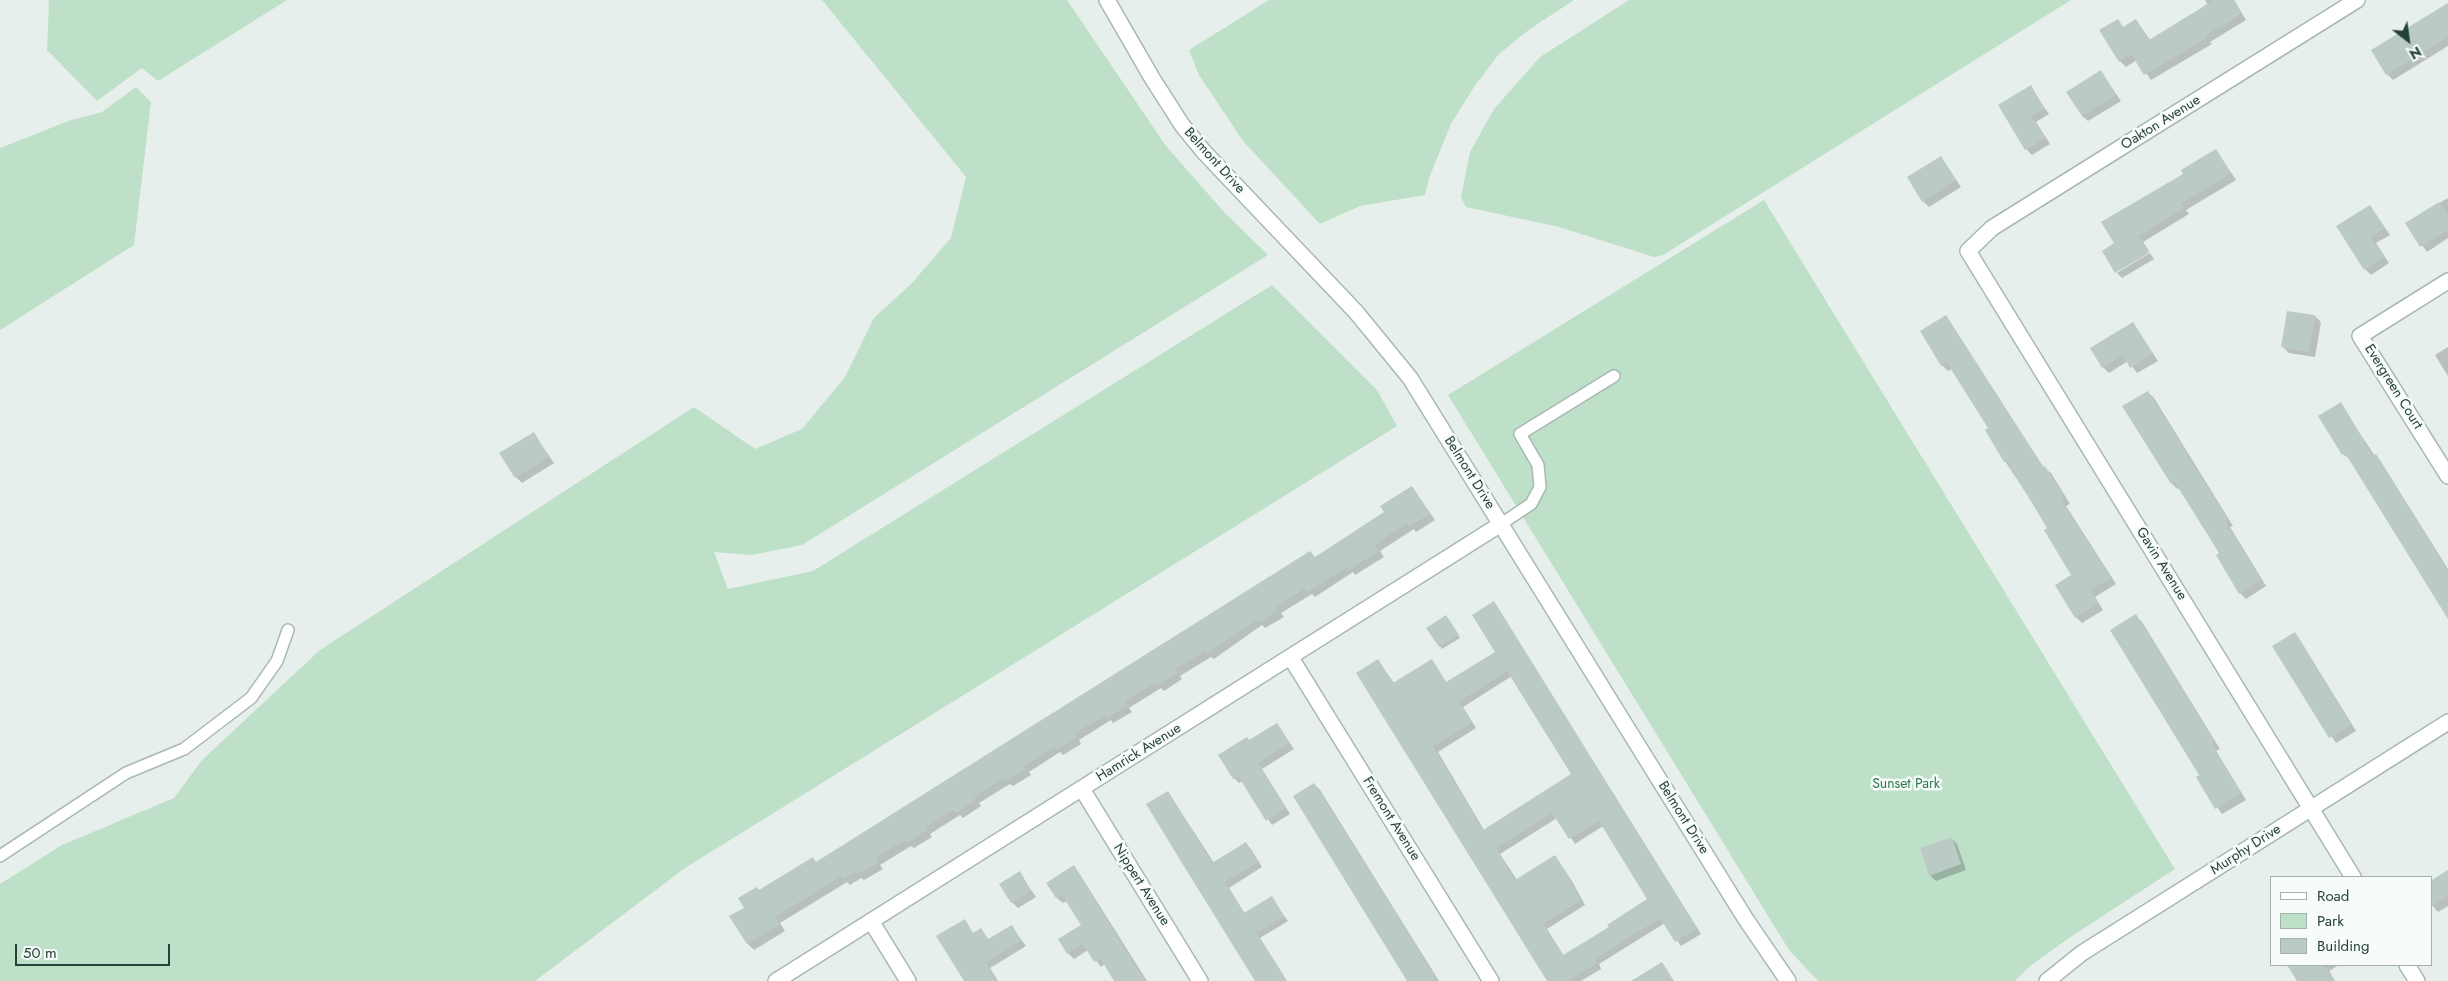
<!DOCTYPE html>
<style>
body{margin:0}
#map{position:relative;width:2448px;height:981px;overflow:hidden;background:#e6efeb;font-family:Jost,sans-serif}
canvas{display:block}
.legend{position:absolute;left:2270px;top:876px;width:162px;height:90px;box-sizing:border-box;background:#f7fbf9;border:1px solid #a3b1ad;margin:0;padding:6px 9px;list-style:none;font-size:15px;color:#24423a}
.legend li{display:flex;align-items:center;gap:10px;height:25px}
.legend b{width:25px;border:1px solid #a3b1ad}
.north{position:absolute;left:2383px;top:15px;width:50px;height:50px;-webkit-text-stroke:4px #f7fbf9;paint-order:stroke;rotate:150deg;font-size:14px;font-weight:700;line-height:20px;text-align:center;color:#24423a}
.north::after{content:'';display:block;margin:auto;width:18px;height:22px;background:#24423a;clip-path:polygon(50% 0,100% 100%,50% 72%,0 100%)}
.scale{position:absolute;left:15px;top:944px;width:155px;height:22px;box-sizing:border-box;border:2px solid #24423a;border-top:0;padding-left:6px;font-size:15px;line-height:18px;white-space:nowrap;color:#24423a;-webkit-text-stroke:4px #f7fbf9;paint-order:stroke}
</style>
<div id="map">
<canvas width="2448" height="981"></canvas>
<ul class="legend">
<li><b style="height:6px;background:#fff"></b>Road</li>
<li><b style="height:14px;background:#bfe0c8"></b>Park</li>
<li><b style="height:14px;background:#bbcac4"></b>Building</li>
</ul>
<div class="north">N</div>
<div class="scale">50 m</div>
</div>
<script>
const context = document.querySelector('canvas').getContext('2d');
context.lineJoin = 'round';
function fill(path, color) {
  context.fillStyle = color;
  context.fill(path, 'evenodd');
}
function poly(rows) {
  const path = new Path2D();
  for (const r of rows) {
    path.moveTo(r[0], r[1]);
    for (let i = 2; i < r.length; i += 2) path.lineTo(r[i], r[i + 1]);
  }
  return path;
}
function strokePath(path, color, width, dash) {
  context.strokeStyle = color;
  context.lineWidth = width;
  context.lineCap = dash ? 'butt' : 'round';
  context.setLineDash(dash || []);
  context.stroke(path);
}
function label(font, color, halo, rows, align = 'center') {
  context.font = font + ' Jost,sans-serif';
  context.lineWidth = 5;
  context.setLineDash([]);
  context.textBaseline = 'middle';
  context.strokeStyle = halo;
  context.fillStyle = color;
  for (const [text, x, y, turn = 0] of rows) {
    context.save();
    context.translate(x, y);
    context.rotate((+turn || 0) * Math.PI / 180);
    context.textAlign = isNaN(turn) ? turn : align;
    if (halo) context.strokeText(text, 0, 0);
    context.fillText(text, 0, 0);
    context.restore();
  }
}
fill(poly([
 [49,0,287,0,158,81,142,68,97,101,47,50],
 [822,0,1067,0,1166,146,1224,212,1268,255,802,545,752,555,714,552,728,589,813,571,1272,285,1377,390,1397,426,685,868,535,981,0,981,0,884,62,845,174,798,202,760,320,650,694,407,755,449,802,429,845,377,874,318,912,283,951,238,966,177],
 [1269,0,1574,0,1530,29,1499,54,1474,87,1451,124,1429,178,1425,195,1360,206,1320,224,1243,141,1199,75,1189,50],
 [1629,0,2071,0,1663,255,1654,257,1559,227,1466,207,1461,197,1470,152,1494,109,1540,57],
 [136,87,151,102,134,245,0,330,0,148,71,120,102,112],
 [1764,200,2175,869,2072,936,2030,966,2015,981,1818,981,1789,950,1448,395]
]), '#bfe0c8');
fill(poly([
 [2205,0,2234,0,2246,20,2210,42,2212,44,2151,80,2137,60,2126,67,2120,61,2117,20,2124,28,2136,20,2150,40,2208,5],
 [2448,4,2448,46,2393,80,2387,74],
 [2101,72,2121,101,2088,121,2082,116],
 [2030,87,2049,114,2036,122,2050,144,2032,155,2026,149],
 [2216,150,2236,180,2186,210,2189,214,2143,242,2149,251,2116,271,2116,244],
 [1941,157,1961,187,1929,207,1923,201],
 [2448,198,2448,238,2427,252,2406,223],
 [2370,206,2390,235,2376,243,2389,263,2371,275,2365,269],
 [2150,253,2154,259,2122,278,2117,273],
 [1946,316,2044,468,2051,473,2070,504,2066,506,2116,584,2095,597,2103,610,2082,623,2076,617,2073,575,2049,528,2005,461,1989,429,1952,369,1948,371,1942,365],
 [2315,316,2321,322,2315,357,2289,353,2283,347],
 [2133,323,2158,361,2137,373,2128,361,2109,373,2103,367],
 [2448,347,2448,376,2435,355],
 [2148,392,2154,398,2233,526,2230,527,2266,586,2246,599,2240,593,2220,554,2180,487,2177,489,2172,483],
 [2340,404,2375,456,2381,462,2448,569,2448,618,2350,459,2343,454],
 [534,434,554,463,522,483,516,477],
 [1412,487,1435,520,1416,532,1414,529,1380,551,1384,557,1355,575,1353,572,1315,597,1312,594,1281,613,1284,617,1265,628,1262,625,1214,659,1211,657,1180,676,1182,679,1164,691,1161,688,1129,708,1132,712,1113,723,1111,720,1079,740,1081,744,1063,755,1060,752,1029,772,1031,775,1013,786,1010,784,979,803,981,806,963,818,960,815,930,834,932,837,914,848,911,846,880,865,883,869,864,880,861,878,850,885,847,882,780,923,785,931,754,950,748,944,731,917,746,908,759,891,816,863,1316,558,1386,513],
 [1494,603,1701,934,1681,946,1665,923,1599,964,1601,969,1581,981,1549,981,1378,661,1394,683,1431,660,1447,683,1497,652],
 [1512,676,1572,774,1484,830,1438,752,1476,728,1463,707],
 [1557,818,1575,844,1603,826,1649,900,1610,928,1564,956,1547,929,1585,905,1572,881,1555,856,1517,880,1500,854],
 [2136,616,2142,622,2220,749,2216,751,2246,800,2222,814,2197,777,2201,775],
 [1449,620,1460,638,1442,649,1440,646],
 [2295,634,2300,640,2356,731,2336,743,2273,647],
 [1277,725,1294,749,1262,769,1290,814,1272,825,1242,781,1239,783,1234,778],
 [1314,784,1320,790,1439,981,1408,981],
 [1168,792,1214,863,1246,844,1251,849,1262,867,1229,888,1245,914,1271,898,1288,921,1260,938,1287,981,1257,981],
 [1951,838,1957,844,1966,870,1936,881,1930,875],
 [1074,867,1079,873,1147,981,1116,981,1105,964,1101,967,1088,950,1074,959,1068,953,1083,925,1067,901,1063,903,1057,898],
 [2448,871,2448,906,2438,912,2432,905,2432,881],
 [1019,873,1036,897,1018,908,1012,902],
 [964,921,974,934,981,930,989,940,1011,926,1026,946,990,968,998,981,967,981],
 [2289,965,2339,965,2329,971,2335,981,2299,981]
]), '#0003');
fill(poly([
 [2214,0,2233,0,2241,14,2205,36,2207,38,2144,75,2131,54,2119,62,2099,30,2118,19,2123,27,2136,19,2149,40],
 [2448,3,2448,37,2386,75,2371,50],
 [2101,70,2116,95,2082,116,2066,92],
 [2031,85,2044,108,2031,116,2045,138,2025,150,1998,105],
 [2216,149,2231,173,2181,204,2184,208,2138,236,2149,253,2115,273,2102,251,2114,243,2101,222,2183,174,2181,170],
 [1941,156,1956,180,1922,202,1907,177],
 [2439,202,2448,215,2448,230,2420,247,2405,223],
 [2370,205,2385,228,2371,237,2384,257,2364,270,2336,226],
 [2287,311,2315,315,2309,352,2281,347],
 [1946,315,2043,467,2045,466,2065,498,2061,500,2111,578,2090,590,2098,603,2075,618,2055,585,2071,575,2044,530,2047,528,2007,461,2004,462,1985,430,1988,428,1947,363,1941,366,1920,331],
 [2133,322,2153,354,2130,368,2123,355,2102,368,2090,348],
 [2148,391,2228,520,2225,521,2261,580,2239,594,2216,555,2219,553,2174,481,2171,484,2122,406],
 [2341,402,2373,456,2376,454,2448,571,2448,619,2345,453,2342,455,2318,416],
 [534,432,549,457,515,478,499,453],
 [1412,486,1430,514,1410,526,1407,523,1375,545,1379,551,1349,570,1347,567,1308,592,1306,588,1276,607,1279,610,1258,623,1256,620,1207,654,1205,651,1175,669,1177,673,1157,686,1155,683,1124,701,1127,706,1107,718,1105,715,1074,734,1076,737,1056,750,1054,747,1024,766,1026,769,1006,781,1004,778,974,797,976,800,956,813,954,810,925,827,927,830,907,843,905,840,875,858,878,863,857,875,855,872,843,879,841,876,775,917,780,924,747,944,729,916,744,908,738,898,757,887,759,890,813,857,816,862,1310,551,1315,557,1384,512,1380,506],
 [1494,601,1697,928,1675,942,1660,918,1595,959,1597,963,1568,981,1547,981,1356,673,1378,659,1393,683,1432,659,1446,682,1495,652,1472,615],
 [1507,671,1571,774,1483,830,1433,746,1472,723,1459,702],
 [1552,813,1569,839,1599,821,1647,899,1607,925,1609,927,1563,955,1543,924,1581,900,1567,874,1555,855,1515,880,1496,848],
 [2136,614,2215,742,2212,744,2241,793,2215,809,2196,777,2199,775,2110,630],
 [1446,615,1459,635,1439,647,1426,628],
 [2295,632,2351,725,2329,738,2272,646],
 [1277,723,1290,743,1258,763,1286,808,1266,821,1238,776,1233,779,1218,755,1247,737,1249,740],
 [1314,783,1394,910,1437,981,1407,981,1293,796],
 [1168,791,1212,863,1246,842,1258,862,1224,882,1244,913,1272,896,1284,916,1256,933,1286,981,1255,981,1182,863,1146,804],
 [1952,837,1961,864,1929,876,1920,848],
 [1074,865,1115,933,1145,981,1114,981,1100,958,1094,962,1083,944,1067,954,1058,939,1081,925,1062,895,1056,898,1046,883],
 [2448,870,2448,896,2432,906,2432,880],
 [1020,871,1031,891,1011,903,999,884],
 [965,919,973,933,981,928,988,939,1012,925,1021,940,986,963,997,981,964,981,936,936],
 [1662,962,1674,981,1631,981],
 [2287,965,2324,965,2334,981,2297,981]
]), '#bbcac4');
const service = poly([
 [1501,524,1531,504,1540,487,1538,465,1520,434,1614,376],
 [0,856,126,773,184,749,251,698,277,661,288,630]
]);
const minor = poly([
 [2448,281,2360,336,2448,476],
 [1291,658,1491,981],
 [1082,789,1200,981],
 [2353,877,1968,251,1992,228,2357,0],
 [871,921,908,981],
 [2407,965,2417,981],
 [776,981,1501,524],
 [2047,981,2082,953,2448,722]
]);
const tertiary = poly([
 [1107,0,1152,78,1182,125,1204,152,1356,312,1410,378,1745,918,1788,981]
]);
strokePath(service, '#a8b8b2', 14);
strokePath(minor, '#a8b8b2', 18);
strokePath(tertiary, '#a8b8b2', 18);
strokePath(service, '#fff', 11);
strokePath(minor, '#fff', 15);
strokePath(tertiary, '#fff', 15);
label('14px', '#24423a', '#f7fbf9', [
 ["Oakton Avenue",2161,123,-32],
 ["Belmont Drive",1214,161,48],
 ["Evergreen Court",2393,387,58],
 ["Belmont Drive",1469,473,58],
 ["Gavin Avenue",2161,564,58],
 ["Hamrick Avenue",1139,753,-32],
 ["Belmont Drive",1683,818,58],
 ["Fremont Avenue",1391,819,58],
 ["Murphy Drive",2246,850,-33],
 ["Nippert Avenue",1141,885,58]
]);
label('14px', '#2d7a4b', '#f7fbf9', [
 ["Sunset Park",1906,785]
]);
</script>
